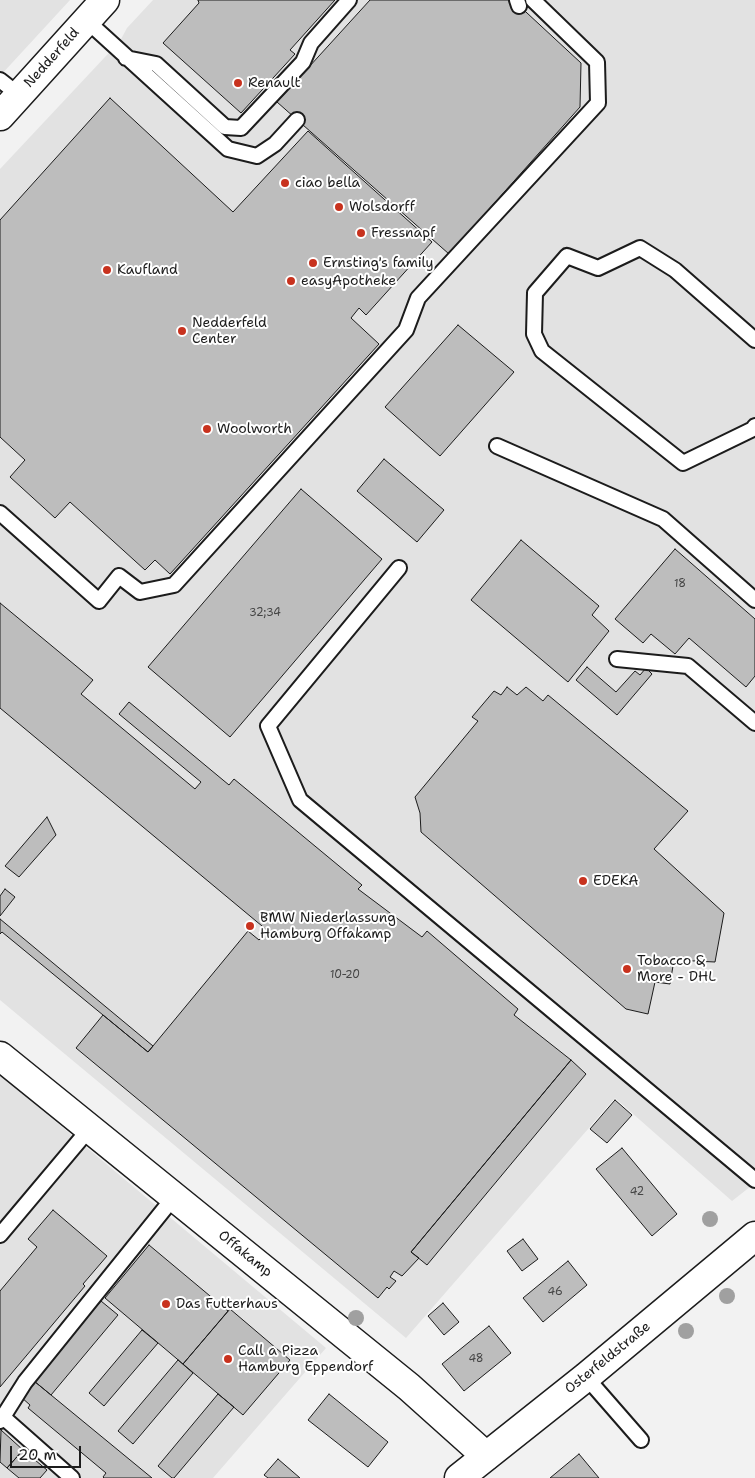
<!DOCTYPE html>
<meta charset="utf-8">
<style>
body{margin:0}
#map{position:relative;width:755px;height:1478px;overflow:hidden;background:#f2f2f2;font-family:"Shantell Sans",sans-serif}
canvas{display:block}
.scale{position:absolute;left:10px;top:1446px;width:71px;height:22px;box-sizing:border-box;border:2px solid #1c1c1c;border-top:0;padding-left:6px;font-size:15px;line-height:18px;white-space:nowrap;color:#1c1c1c;-webkit-text-stroke:4px #fff;paint-order:stroke}
</style>
<div id="map">
<canvas width="755" height="1478"></canvas>
<div class="scale">20 m</div>
</div>
<script>
const context = document.querySelector('canvas').getContext('2d');
context.lineJoin = 'round';
function fill(path, color) {
  context.fillStyle = color;
  context.fill(path, 'evenodd');
}
function poly(rows) {
  const path = new Path2D();
  for (const r of rows) {
    path.moveTo(r[0], r[1]);
    for (let i = 2; i < r.length; i += 2) path.lineTo(r[i], r[i + 1]);
  }
  return path;
}
function strokePath(path, color, width, dash) {
  context.strokeStyle = color;
  context.lineWidth = width;
  context.lineCap = dash ? 'butt' : 'round';
  context.setLineDash(dash || []);
  context.stroke(path);
}
function label(font, color, halo, rows, align = 'center') {
  context.font = font + ' "Shantell Sans",sans-serif';
  context.lineWidth = 4;
  context.setLineDash([]);
  context.textBaseline = 'middle';
  context.strokeStyle = halo;
  context.fillStyle = color;
  for (const [text, x, y, turn = 0] of rows) {
    context.save();
    context.translate(x, y);
    context.rotate((+turn || 0) * Math.PI / 180);
    context.textAlign = isNaN(turn) ? turn : align;
    if (halo) context.strokeText(text, 0, 0);
    context.fillText(text, 0, 0);
    context.restore();
  }
}
fill(poly([
 [0,0,70,0,0,76],
 [153,0,755,0,755,1183,732,1201,615,1098,406,1338,0,1000,0,169,120,41,127,28],
 [0,1075,326,1348,213,1478,0,1478]
]), '#e2e2e2');
const building = poly([
 [198,0,335,0,290,50,295,54,241,113,163,43,199,3,198,0],
 [370,0,513,0,581,63,580,107,449,254,277,102,370,0],
 [110,98,233,212,308,131,432,242,366,315,359,308,351,318,379,344,170,574,155,560,145,570,70,502,55,518,10,477,25,460,0,437,0,220,110,98],
 [458,325,514,372,440,456,385,407,458,325],
 [384,459,444,510,417,542,357,491,384,459],
 [301,489,382,559,230,737,148,667,301,489],
 [521,540,599,606,592,615,609,631,568,682,471,600,521,540],
 [675,549,755,619,755,676,746,687,689,638,675,654,651,634,643,643,615,619,675,549],
 [0,603,93,680,81,694,195,789,201,782,119,714,129,702,229,785,234,779,362,885,358,889,422,937,427,931,518,1009,514,1015,571,1060,411,1252,419,1258,402,1276,394,1271,390,1277,396,1281,389,1289,387,1287,378,1298,76,1048,103,1015,148,1052,248,931,259,940,268,931,0,708,0,603],
 [587,667,616,692,635,671,640,675,646,668,652,674,617,715,576,680,587,667],
 [507,687,517,695,526,687,543,701,548,695,688,811,654,849,724,913,715,962,674,960,670,984,655,982,648,1014,626,1009,421,832,420,813,415,797,478,721,472,717,494,691,501,695,507,687],
 [47,817,56,835,19,877,5,866,47,817],
 [5,889,15,897,0,916,0,896,5,889],
 [0,919,153,1046,148,1052,2,932,0,934,0,919],
 [571,1060,586,1074,427,1265,411,1252,571,1060],
 [615,1100,632,1115,607,1143,590,1129,615,1100],
 [622,1148,677,1214,652,1236,596,1169,622,1148],
 [53,1210,107,1256,83,1284,85,1286,0,1387,0,1291,37,1247,28,1239,53,1210],
 [523,1239,538,1259,522,1271,507,1251,523,1239],
 [149,1245,228,1311,183,1364,105,1298,149,1245],
 [568,1261,587,1285,543,1322,523,1298,568,1261],
 [101,1301,118,1315,51,1395,34,1381,101,1301],
 [443,1303,459,1322,444,1335,428,1316,443,1303],
 [230,1309,290,1360,243,1415,183,1364,230,1309],
 [489,1326,511,1353,464,1391,442,1364,489,1326],
 [142,1330,158,1343,104,1406,89,1393,142,1330],
 [178,1360,193,1373,133,1444,118,1431,178,1360],
 [34,1381,152,1478,104,1478,103,1477,106,1473,28,1408,30,1405,21,1397,34,1381],
 [218,1394,234,1407,174,1478,172,1478,158,1466,218,1394],
 [329,1394,388,1442,368,1467,308,1420,329,1394],
 [1,1430,23,1450,7,1468,0,1462,1,1430],
 [23,1450,47,1470,40,1478,19,1478,7,1468,23,1450],
 [579,1454,599,1478,550,1478,579,1454],
 [278,1459,300,1478,268,1478,264,1475,278,1459]
]);
fill(building, '#bdbdbd');
strokePath(building, '#1c1c1c', 1);
const service = poly([
 [517,0,519,6],
 [86,20,228,149,257,156,275,144,297,120],
 [126,58,156,64,225,127,241,128,303,62,311,43,349,0],
 [0,80,19,95],
 [755,340,675,270,640,248,598,268,567,256,535,293,534,334,542,351,683,463,753,429,755,426],
 [497,446,663,519,755,600],
 [0,513,99,601,119,576,140,592,174,585,406,330,418,298,598,103,597,62,533,0],
 [399,568,268,726,300,800,755,1180],
 [617,659,688,666,755,723],
 [0,1235,90,1128],
 [586,1377,641,1440],
 [3,1417,25,1382,174,1197],
 [0,1421,3,1417,72,1478]
]);
const minor = poly([
 [0,1056,409,1387,486,1456]
]);
const secondary = poly([
 [0,116,105,0]
]);
const primary = poly([
 [459,1478,586,1377,755,1236]
]);
strokePath(service, '#1c1c1c', 18);
strokePath(minor, '#1c1c1c', 31);
strokePath(secondary, '#1c1c1c', 31);
strokePath(primary, '#1c1c1c', 31);
strokePath(service, '#fff', 14);
strokePath(minor, '#fff', 28);
strokePath(secondary, '#fff', 28);
strokePath(primary, '#fff', 28);
context.fillStyle = '#a0a0a0';
for (const [x, y] of [
 [710,1219],
 [727,1296],
 [356,1318],
 [686,1331]
]) {
  context.beginPath();
  context.arc(x, y, 8, 0, 2 * Math.PI);
  context.fill();
}
for (const [x, y, r, color] of [
 [238,83,5,"#c8321e"],
 [285,183,5,"#c8321e"],
 [339,207,5,"#c8321e"],
 [361,233,5,"#c8321e"],
 [313,263,5,"#c8321e"],
 [107,270,5,"#c8321e"],
 [291,281,5,"#c8321e"],
 [182,331,5,"#c8321e"],
 [207,429,5,"#c8321e"],
 [583,881,5,"#c8321e"],
 [250,926,5,"#c8321e"],
 [627,969,5,"#c8321e"],
 [166,1304,5,"#c8321e"],
 [228,1359,5,"#c8321e"]
]) {
  const dot = new Path2D();
  dot.arc(x, y, r, 0, 2 * Math.PI);
  context.fillStyle = color;
  context.fill(dot);
  strokePath(dot, '#fff', 2);
}
label('11px', '#444', null, [
 ["18",680,584],
 ["32;34",265,613],
 ["10-20",345,975],
 ["42",637,1192],
 ["46",555,1292],
 ["48",476,1359]
]);
label('14px', '#1c1c1c', '#fff', [
 ["Nedderfeld",52,58,-48],
 ["Offakamp",245,1254,39],
 ["Osterfeldstraße",608,1358,-39]
]);
label('14px', '#1c1c1c', '#fff', [
 ["Renault",248,83],
 ["ciao bella",295,183],
 ["Wolsdorff",349,207],
 ["Fressnapf",371,233],
 ["Ernsting's family",323,263],
 ["Kaufland",117,270],
 ["easyApotheke",301,281],
 ["Nedderfeld",192,323],
 ["Center",192,339],
 ["Woolworth",217,429],
 ["EDEKA",593,881],
 ["BMW Niederlassung",260,918],
 ["Hamburg Offakamp",260,934],
 ["Tobacco &",637,961],
 ["More - DHL",637,977],
 ["Das Futterhaus",176,1304],
 ["Call a Pizza",238,1351],
 ["Hamburg Eppendorf",238,1367]
], 'left');
</script>
